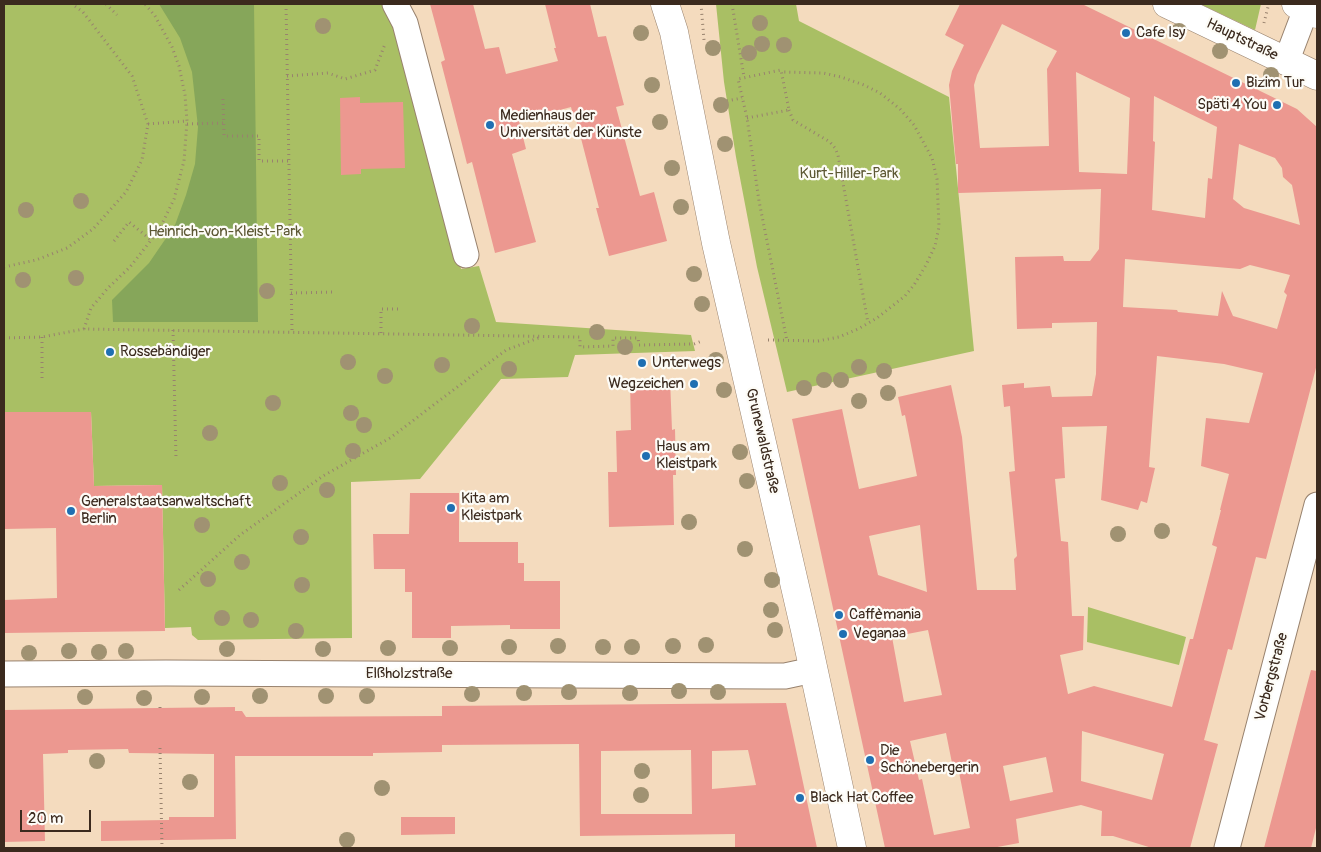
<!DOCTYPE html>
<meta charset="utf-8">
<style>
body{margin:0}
#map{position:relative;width:1321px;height:852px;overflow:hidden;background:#f4dbbe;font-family:Pangolin,sans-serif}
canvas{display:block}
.frame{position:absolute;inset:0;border:5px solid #3b2a1e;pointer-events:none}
.scale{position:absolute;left:20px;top:810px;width:71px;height:22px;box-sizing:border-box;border:2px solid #3b2a1e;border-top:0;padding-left:6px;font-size:15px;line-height:18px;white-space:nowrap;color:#3b2a1e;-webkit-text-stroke:4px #fdfcf7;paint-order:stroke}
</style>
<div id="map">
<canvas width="1321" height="852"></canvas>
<div class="frame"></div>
<div class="scale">20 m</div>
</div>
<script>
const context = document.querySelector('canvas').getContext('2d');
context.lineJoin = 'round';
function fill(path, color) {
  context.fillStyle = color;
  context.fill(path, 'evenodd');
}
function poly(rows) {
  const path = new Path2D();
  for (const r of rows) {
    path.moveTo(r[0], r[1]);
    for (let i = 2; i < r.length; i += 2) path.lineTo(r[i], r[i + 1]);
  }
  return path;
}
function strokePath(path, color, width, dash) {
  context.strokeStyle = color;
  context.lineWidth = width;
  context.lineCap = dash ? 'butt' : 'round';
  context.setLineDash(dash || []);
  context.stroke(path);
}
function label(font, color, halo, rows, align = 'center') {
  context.font = font + ' Pangolin,sans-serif';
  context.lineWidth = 4.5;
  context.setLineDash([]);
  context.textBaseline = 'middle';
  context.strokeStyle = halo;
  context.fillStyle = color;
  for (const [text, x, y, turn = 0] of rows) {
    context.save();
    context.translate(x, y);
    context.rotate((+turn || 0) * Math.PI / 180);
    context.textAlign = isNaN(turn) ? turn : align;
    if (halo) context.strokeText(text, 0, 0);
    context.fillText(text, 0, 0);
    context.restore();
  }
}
fill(poly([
 [4,4,386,4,440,182,461,269,479,266,496,322,691,335,695,351,575,355,568,377,501,379,420,479,351,482,352,638,198,640,192,635,191,627,165,628,162,485,94,486,91,412,4,412],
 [716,4,796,4,799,21,949,97,974,351,787,392,757,267,736,157,724,82],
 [1200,4,1261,4,1255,30],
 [1088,607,1186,637,1179,665,1087,642]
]), '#a9bf64');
fill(poly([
 [159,4,254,4,258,322,113,322,112,300,149,263,175,225,186,195,195,164,198,127,192,72,180,38]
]), '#86a65a');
fill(poly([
 [430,4,473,4,485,49,499,47,506,74,558,61,554,48,556,48,545,4,590,4,598,37,606,36,624,105,616,107,640,196,654,192,667,241,609,256,596,208,599,208,576,119,574,119,571,107,519,121,526,149,512,154,536,242,495,253,472,162,467,164,460,136,441,62,445,60],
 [960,4,1082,4,1297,109,1317,127,1317,364,1266,559,1256,557,1232,650,1228,649,1204,740,1218,744,1190,848,1152,848,1113,836,1101,836,1102,811,1081,805,1016,819,1019,843,992,848,885,848,792,419,842,409,859,489,917,476,905,415,902,416,898,397,951,385,962,437,977,590,1016,590,1014,559,1017,556,1009,472,1015,471,1010,406,1004,407,1002,385,1024,383,1024,388,1050,386,1052,397,1092,396,1096,374,1097,322,1052,323,1052,328,1017,329,1015,257,1063,256,1064,261,1090,261,1099,249,1101,189,958,193,958,164,956,164,949,85,952,71,964,45,945,35],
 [1002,24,1057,51,1047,69,1049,146,980,148,974,85,977,75],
 [1076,72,1130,98,1127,174,1079,172],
 [1154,96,1217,127,1212,179,1208,178,1205,218,1152,210,1155,142,1153,141],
 [1239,144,1275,158,1282,168,1283,177,1292,185,1300,225,1244,208,1233,199],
 [1125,259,1240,269,1250,265,1290,275,1284,292,1287,295,1277,329,1233,316,1222,291,1218,316,1178,312,1177,310,1123,307],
 [1157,356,1224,364,1263,373,1249,423,1206,418,1201,466,1229,474,1220,510,1221,510,1212,545,1217,547,1193,639,1190,639,1172,707,1094,686,1068,694,1060,655,1083,650,1084,616,1072,616,1068,542,1061,541,1055,479,1065,478,1062,427,1107,426,1101,500,1138,510,1141,501,1147,503,1155,468,1149,467],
 [920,525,923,555,927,592,878,575,869,536],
 [928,630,942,695,904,702,892,637],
 [1082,731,1164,754,1152,800,1081,781],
 [946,733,954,773,959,772,970,828,934,835,922,779,919,780,910,741],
 [1046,757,1053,792,1010,801,1003,766],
 [360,97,360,103,403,102,405,168,361,169,361,174,341,175,340,98],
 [670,379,672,430,675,429,676,475,673,475,674,525,609,527,608,472,617,472,616,431,631,430,630,380],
 [4,412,91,412,94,486,162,485,165,631,4,633,4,600,57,598,56,528,4,529],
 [410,493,459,493,459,542,518,542,518,563,524,563,524,581,560,581,560,629,510,629,510,625,451,626,451,638,412,638,412,592,405,592,405,569,374,569,373,534,409,534],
 [1311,670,1317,671,1317,824,1311,848,1264,848],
 [786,703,817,848,735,848,735,834,580,836,579,744,442,745,442,752,373,753,373,756,235,756,236,839,101,841,101,821,169,820,169,817,214,817,214,754,129,753,128,749,68,750,68,753,43,754,45,841,4,842,4,710,235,707,235,711,242,711,246,717,442,716,442,706],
 [691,750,692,814,601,814,601,751],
 [748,750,756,785,712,789,712,751],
 [401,817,455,817,455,834,401,835]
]), '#ec9890');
const minor = poly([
 [395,4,405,23,466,255],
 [1286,62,1308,4],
 [4,674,166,673,767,676,785,676,813,670],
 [1227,848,1317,505]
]);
const major = poly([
 [665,4,674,32,716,243,805,630,852,848],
 [1167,4,1317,76],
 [1296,4,1317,14]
]);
strokePath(minor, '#98826e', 27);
strokePath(major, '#98826e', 29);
strokePath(poly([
 [106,4,117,15],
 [286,4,292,331],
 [701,4,704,40],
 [732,4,744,77],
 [1264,23,1268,7],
 [287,76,328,73,345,79,375,70,385,44],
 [223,99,224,136,259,136,259,161,289,161],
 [722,102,742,98],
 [789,110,793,120,830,142,835,148,838,155,868,323],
 [747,118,789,110,781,70,738,79,747,118,759,201,787,341],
 [148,124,187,121],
 [187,124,223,123],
 [114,241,129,222,151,240],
 [4,267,36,260,67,248,93,229,126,192,142,160,148,124,132,76,83,12,72,4],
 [291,293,334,292],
 [84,329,91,308,108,288,130,267,159,230,174,199,184,161,187,121,185,95,179,66,172,47,155,16,145,4],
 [173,330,176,459],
 [381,333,381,309,398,309],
 [42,337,42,380],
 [4,338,42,337,84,329,580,337,580,347,613,346,613,338,638,338,639,345,694,344,702,341],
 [768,340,818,341,839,337,858,329,877,318,905,296,914,285,926,265,935,246,939,227,937,179,932,158,914,125,900,109,880,93,864,85,841,77,823,73,781,72],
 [179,590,240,535,323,476,390,438,506,350,541,337],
 [160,708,160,703],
 [160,748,162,848]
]), '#98826e', 3, [1, 4]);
strokePath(minor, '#fff', 25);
strokePath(major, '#fff', 28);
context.fillStyle = '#a09272';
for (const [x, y] of [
 [760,23],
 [323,26],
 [1179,31],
 [641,33],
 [762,44],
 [784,45],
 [713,48],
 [1220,51],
 [749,53],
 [1271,75],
 [652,85],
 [721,105],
 [660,122],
 [725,144],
 [672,168],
 [81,201],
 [681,207],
 [26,210],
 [694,274],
 [76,278],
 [23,280],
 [267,291],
 [702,304],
 [472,326],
 [597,332],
 [625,347],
 [716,360],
 [348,362],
 [442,365],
 [859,367],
 [509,369],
 [884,371],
 [385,376],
 [824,380],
 [841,380],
 [804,388],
 [724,390],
 [888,393],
 [859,401],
 [273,403],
 [351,413],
 [364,425],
 [210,433],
 [353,451],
 [740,452],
 [747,481],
 [280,483],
 [327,490],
 [689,522],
 [202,525],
 [1162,531],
 [1118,534],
 [301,537],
 [745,549],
 [242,562],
 [208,579],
 [772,580],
 [302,585],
 [771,610],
 [222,618],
 [251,620],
 [775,630],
 [296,631],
 [706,645],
 [558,646],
 [673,646],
 [509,647],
 [603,647],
 [632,647],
 [388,648],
 [450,648],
 [227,649],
 [323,649],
 [69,651],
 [126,651],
 [99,652],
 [29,653],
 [679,691],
 [569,692],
 [718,692],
 [524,693],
 [630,693],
 [472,694],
 [260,696],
 [326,696],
 [367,696],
 [85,697],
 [202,697],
 [144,698],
 [97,761],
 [642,771],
 [190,782],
 [382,788],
 [641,795],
 [347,840]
]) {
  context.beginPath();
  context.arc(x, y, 8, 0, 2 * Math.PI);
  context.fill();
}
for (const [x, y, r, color] of [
 [1126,33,5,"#1f6fb2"],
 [1236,83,5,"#1f6fb2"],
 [1277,105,5,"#1f6fb2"],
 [490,125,5,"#1f6fb2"],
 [110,352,5,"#1f6fb2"],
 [642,363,5,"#1f6fb2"],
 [694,384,5,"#1f6fb2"],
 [646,456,5,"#1f6fb2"],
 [451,508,5,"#1f6fb2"],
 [71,511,5,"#1f6fb2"],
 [839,615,5,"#1f6fb2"],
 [843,634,5,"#1f6fb2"],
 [870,760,5,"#1f6fb2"],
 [800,798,5,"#1f6fb2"]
]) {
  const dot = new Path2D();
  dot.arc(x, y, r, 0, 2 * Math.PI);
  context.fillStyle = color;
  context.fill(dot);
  strokePath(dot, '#fdfcf7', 2);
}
label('15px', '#3b2a1e', '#fdfcf7', [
 ["Cafe Isy",1136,33],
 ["Bizim Tur",1246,83],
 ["Späti 4 You",1267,105,"right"],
 ["Medienhaus der",500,116],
 ["Universität der Künste",500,133],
 ["Rossebändiger",120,352],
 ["Unterwegs",652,363],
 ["Wegzeichen",684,384,"right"],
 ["Haus am",656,447],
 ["Kleistpark",656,464],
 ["Kita am",461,499],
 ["Kleistpark",461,516],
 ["Generalstaatsanwaltschaft",81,502],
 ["Berlin",81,519],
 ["Caffèmania",849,615],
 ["Veganaa",853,634],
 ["Die",880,751],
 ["Schönebergerin",880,768],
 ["Black Hat Coffee",810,798]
], 'left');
label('15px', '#3b2a1e', '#fdfcf7', [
 ["Hauptstraße",1242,40,26],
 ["Grunewaldstraße",762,441,77],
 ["Elßholzstraße",409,674],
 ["Vorbergstraße",1272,677,-75]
]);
label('15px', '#5c5733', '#fdfcf7', [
 ["Kurt-Hiller-Park",849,174],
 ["Heinrich-von-Kleist-Park",225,232]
]);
</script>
